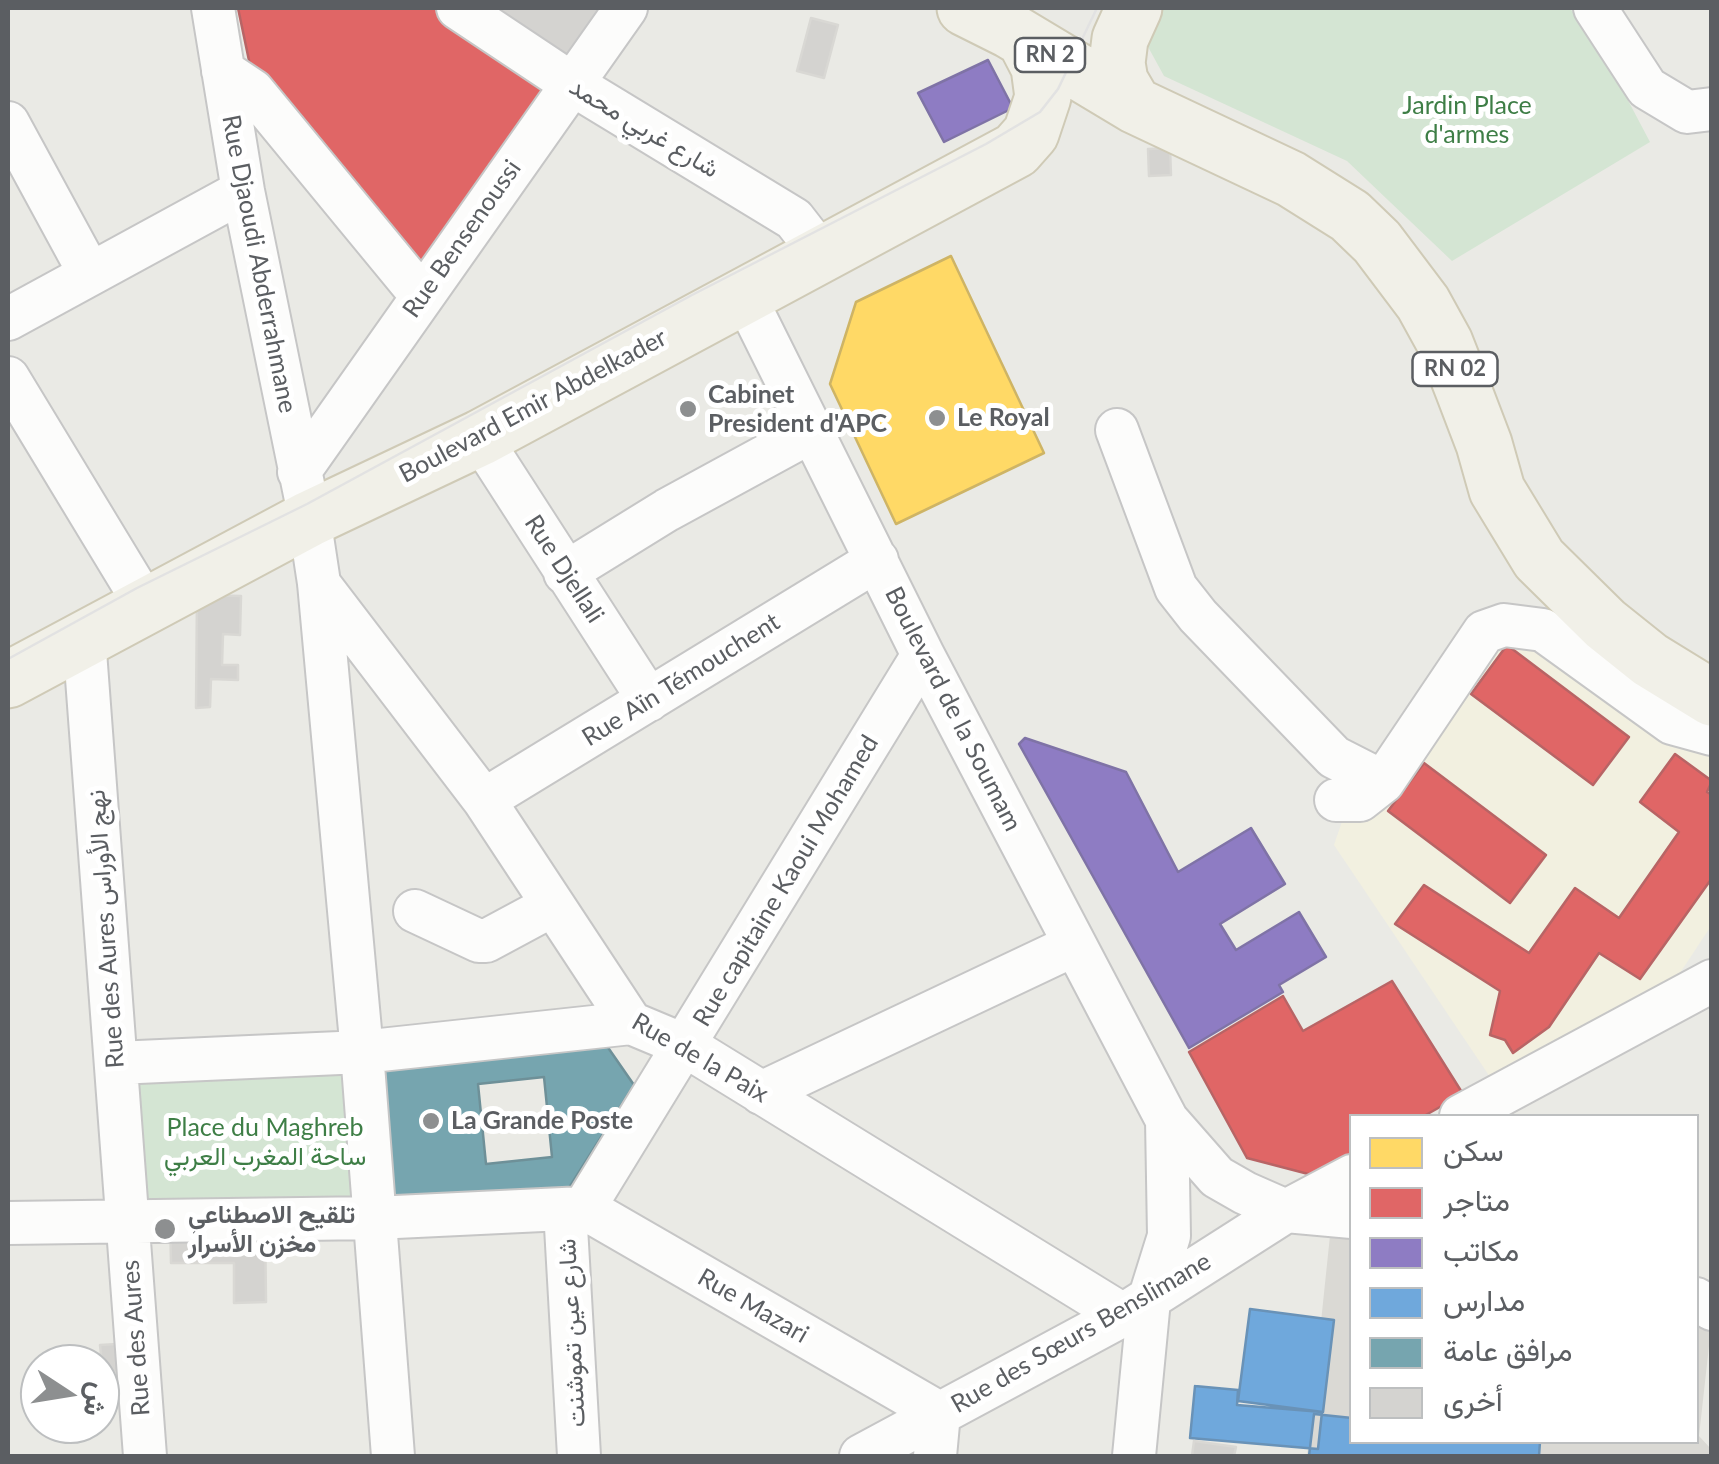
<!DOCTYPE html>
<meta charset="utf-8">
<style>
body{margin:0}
#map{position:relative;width:1719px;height:1464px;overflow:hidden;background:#eaeae5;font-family:Lato,Vazirmatn,sans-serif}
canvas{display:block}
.frame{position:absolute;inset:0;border:10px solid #5b5e62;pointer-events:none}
.legend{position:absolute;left:1349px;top:1114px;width:350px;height:330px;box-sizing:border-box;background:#fff;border:2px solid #bdbfc0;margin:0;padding:12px 18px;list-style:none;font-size:30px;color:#5b5e62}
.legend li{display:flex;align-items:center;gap:20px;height:50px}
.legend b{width:50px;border:2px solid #bdbfc0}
.north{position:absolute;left:20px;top:1344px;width:100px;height:100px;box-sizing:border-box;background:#fff;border:2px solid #bdbfc0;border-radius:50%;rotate:102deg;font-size:28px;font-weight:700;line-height:40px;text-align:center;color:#5b5e62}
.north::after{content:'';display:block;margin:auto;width:35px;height:45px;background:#8d8f90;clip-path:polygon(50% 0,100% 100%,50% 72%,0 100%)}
</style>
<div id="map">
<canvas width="1719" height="1464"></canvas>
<div class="frame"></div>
<ul class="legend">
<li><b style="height:28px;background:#ffd966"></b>سكن</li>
<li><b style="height:28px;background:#e06666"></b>متاجر</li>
<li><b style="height:28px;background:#8e7cc3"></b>مكاتب</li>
<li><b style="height:28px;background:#6fa8dc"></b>مدارس</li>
<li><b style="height:28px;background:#76a5af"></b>مرافق عامة</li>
<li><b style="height:28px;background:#d4d3d0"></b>أخرى</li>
</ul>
<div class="north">ش</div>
</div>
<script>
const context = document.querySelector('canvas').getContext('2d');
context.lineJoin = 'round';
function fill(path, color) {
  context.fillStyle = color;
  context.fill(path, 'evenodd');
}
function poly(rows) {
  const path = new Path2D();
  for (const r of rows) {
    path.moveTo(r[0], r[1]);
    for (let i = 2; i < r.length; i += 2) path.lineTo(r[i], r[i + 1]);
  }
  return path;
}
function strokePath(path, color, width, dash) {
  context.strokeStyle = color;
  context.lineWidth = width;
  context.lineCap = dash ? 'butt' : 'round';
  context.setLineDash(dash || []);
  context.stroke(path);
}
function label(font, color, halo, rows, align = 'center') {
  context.font = font + ' Lato,Vazirmatn,sans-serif';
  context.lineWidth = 10;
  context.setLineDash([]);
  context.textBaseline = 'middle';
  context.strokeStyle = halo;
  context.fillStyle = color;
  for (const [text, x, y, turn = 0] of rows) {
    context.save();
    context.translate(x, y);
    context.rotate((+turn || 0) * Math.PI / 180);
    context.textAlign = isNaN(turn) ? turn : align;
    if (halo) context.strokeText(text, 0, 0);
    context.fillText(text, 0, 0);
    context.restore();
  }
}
fill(poly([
 [1478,619,1711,731,1711,926,1668,991,1492,1080,1334,845,1355,783]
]), '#f2f0e0');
fill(poly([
 [1331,1226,1351,1229,1352,1442,1696,1442,1697,1318,1711,1328,1699,1436,1711,1449,1711,1456,1307,1456]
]), '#dad9d4');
fill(poly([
 [1163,8,1570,8,1613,72,1650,142,1452,261,1347,161,1164,76,1147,45],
 [352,1071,365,1208,142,1210,132,1081]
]), '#d4e5d3');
const homes = poly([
 [951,256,1044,453,896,524,830,384,856,302,951,256]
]);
fill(homes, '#ffd966');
strokePath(homes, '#ceb465', 2.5);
const shops = poly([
 [238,8,447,8,553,79,419,283,251,70,238,8],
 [1507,645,1629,737,1593,785,1471,694,1507,645],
 [1675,754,1712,781,1707,792,1712,795,1712,878,1640,979,1599,953,1549,1027,1513,1053,1505,1040,1490,1035,1500,991,1395,924,1424,885,1529,953,1575,888,1619,918,1679,832,1640,802,1675,754],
 [1424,763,1546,855,1510,903,1388,811,1424,763],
 [1392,981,1463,1094,1424,1116,1352,1116,1352,1157,1316,1176,1247,1158,1189,1052,1283,996,1303,1031,1392,981]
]);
fill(shops, '#e06666');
strokePath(shops, '#b86465', 2.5);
const offices = poly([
 [988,60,1013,108,944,142,918,93,988,60],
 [1025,738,1126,772,1178,872,1251,828,1285,884,1220,924,1236,950,1299,912,1326,957,1279,985,1283,992,1189,1048,1019,744,1025,738]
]);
fill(offices, '#8e7cc3');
strokePath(offices, '#7f73a6', 2.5);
const schools = poly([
 [1250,1309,1334,1320,1323,1412,1238,1401,1250,1309],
 [1195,1386,1238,1390,1237,1405,1322,1412,1318,1449,1190,1438,1195,1386],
 [1314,1414,1352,1418,1352,1442,1540,1442,1539,1456,1309,1456,1314,1414]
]);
fill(schools, '#6fa8dc');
strokePath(schools, '#6992b7', 2.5);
const public = poly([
 [600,1036,634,1085,567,1191,387,1205,374,1057,600,1036],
 [544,1077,552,1157,486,1164,478,1084,544,1077]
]);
fill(public, '#76a5af');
strokePath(public, '#6e9098', 2.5);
const building = poly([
 [482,8,615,8,571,67,482,8],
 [811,18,838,25,824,78,797,71,811,18],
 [1170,148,1171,175,1149,176,1148,149,1170,148],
 [197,595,241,596,240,635,223,634,222,665,238,665,238,680,211,679,210,707,196,708,197,595],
 [170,1218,265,1218,266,1302,234,1303,234,1263,171,1263,170,1218],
 [135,1343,137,1371,103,1373,100,1345,135,1343],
 [1194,1441,1236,1447,1234,1456,1192,1456,1194,1441]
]);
fill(building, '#d4d3d0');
strokePath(building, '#d9d8d4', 2.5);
const minor = poly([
 [213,8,243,191,307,504,319,583,362,1052,393,1456],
 [458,8,572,84,794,219,822,255],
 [1595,8,1647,88,1687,112,1712,109],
 [223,71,253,91,421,295],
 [8,123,90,274],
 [744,295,923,655,1167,1120,1217,1177,1245,1193,1286,1211,1352,1217],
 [8,319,243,191],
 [8,378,145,604],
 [1117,430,1176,588,1198,616,1334,757,1383,782],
 [480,438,649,700],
 [299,472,626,8],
 [565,573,667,510,812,431],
 [319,584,484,800,631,1023,686,1046,1123,1315],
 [84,638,145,1456],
 [484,800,877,560],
 [1336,800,1360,800,1383,782,1484,632,1504,625,1543,630,1672,723,1712,734],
 [415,911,479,941,486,941,553,905],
 [116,1063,362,1052,631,1023],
 [761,1093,1074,945],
 [1461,1116,1712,981],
 [584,1208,923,655],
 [565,1209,579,1456],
 [8,1223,375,1218,584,1208,939,1413,935,1456],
 [1696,1299,1712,1309],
 [861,1456,1123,1315,1286,1211,1352,1176],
 [1134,1456,1149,1300,1169,1236,1167,1120]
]);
const major = poly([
 [965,8,1009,30,1134,105,1291,179,1350,216,1377,242,1423,303,1445,343,1463,389,1484,444,1497,490,1539,559,1605,624,1650,660,1712,698],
 [1134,105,1120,81,1117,63,1120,39,1134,8],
 [8,680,309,519,480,438,1016,150,1031,133,1043,97,1039,67,1025,40]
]);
strokePath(minor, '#c6c6c6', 46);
strokePath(major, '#cfcab6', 59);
strokePath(minor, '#fcfcfb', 42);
strokePath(major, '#f1f0e8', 55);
strokePath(poly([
 [8,659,137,588,307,504,692,295,986,144,1040,112,1058,89,1097,8]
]), '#e2e2e2', 2.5);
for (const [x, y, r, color] of [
 [688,409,10,"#8d8f90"],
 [937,418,10,"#8d8f90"],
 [431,1121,10,"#8d8f90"],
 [165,1229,12,"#8d8f90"]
]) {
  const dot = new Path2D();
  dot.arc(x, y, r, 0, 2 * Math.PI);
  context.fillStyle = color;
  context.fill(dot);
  strokePath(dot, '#fff', 4);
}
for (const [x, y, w] of [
 [1050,55,70],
 [1455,369,85]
]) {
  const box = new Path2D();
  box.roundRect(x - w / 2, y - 17, w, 34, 8);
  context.fillStyle = '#fff';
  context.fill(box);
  strokePath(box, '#5b5e62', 2.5);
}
label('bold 22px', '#5b5e62', null, [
 ["RN 2",1050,55],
 ["RN 02",1455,369]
]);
label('25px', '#3e7e46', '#fff', [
 ["Jardin Place",1467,106],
 ["d'armes",1467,135],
 ["Place du Maghreb",265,1128],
 ["ساحة المغرب العربي",265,1157]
]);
label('25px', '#5b5e62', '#fff', [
 ["شارع غربي محمد",644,128,31],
 ["Rue Bensenoussi",462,239,-55],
 ["Rue Djaoudi Abderrahmane",259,264,79],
 ["Boulevard Emir Abdelkader",533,406,-28],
 ["Rue Djellali",564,569,57],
 ["Rue Aïn Témouchent",681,680,-32],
 ["Boulevard de la Soumam",953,709,63],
 ["Rue capitaine Kaoui Mohamed",786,881,-59],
 ["Rue des Aures نهج الأوراس",106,929,-94],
 ["Rue de la Paix",700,1058,30],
 ["Rue Mazari",753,1306,30],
 ["شارع عين تموشنت",572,1333,-93],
 ["Rue des Sœurs Benslimane",1081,1333,-30],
 ["Rue des Aures",136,1338,-94]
]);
label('bold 25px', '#5b5e62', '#fff', [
 ["Cabinet",708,395],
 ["President d'APC",708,424],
 ["Le Royal",957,418],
 ["La Grande Poste",451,1121],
 ["تلقيح الاصطناعي",188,1215],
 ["مخزن الأسرار",188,1244]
], 'left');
</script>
